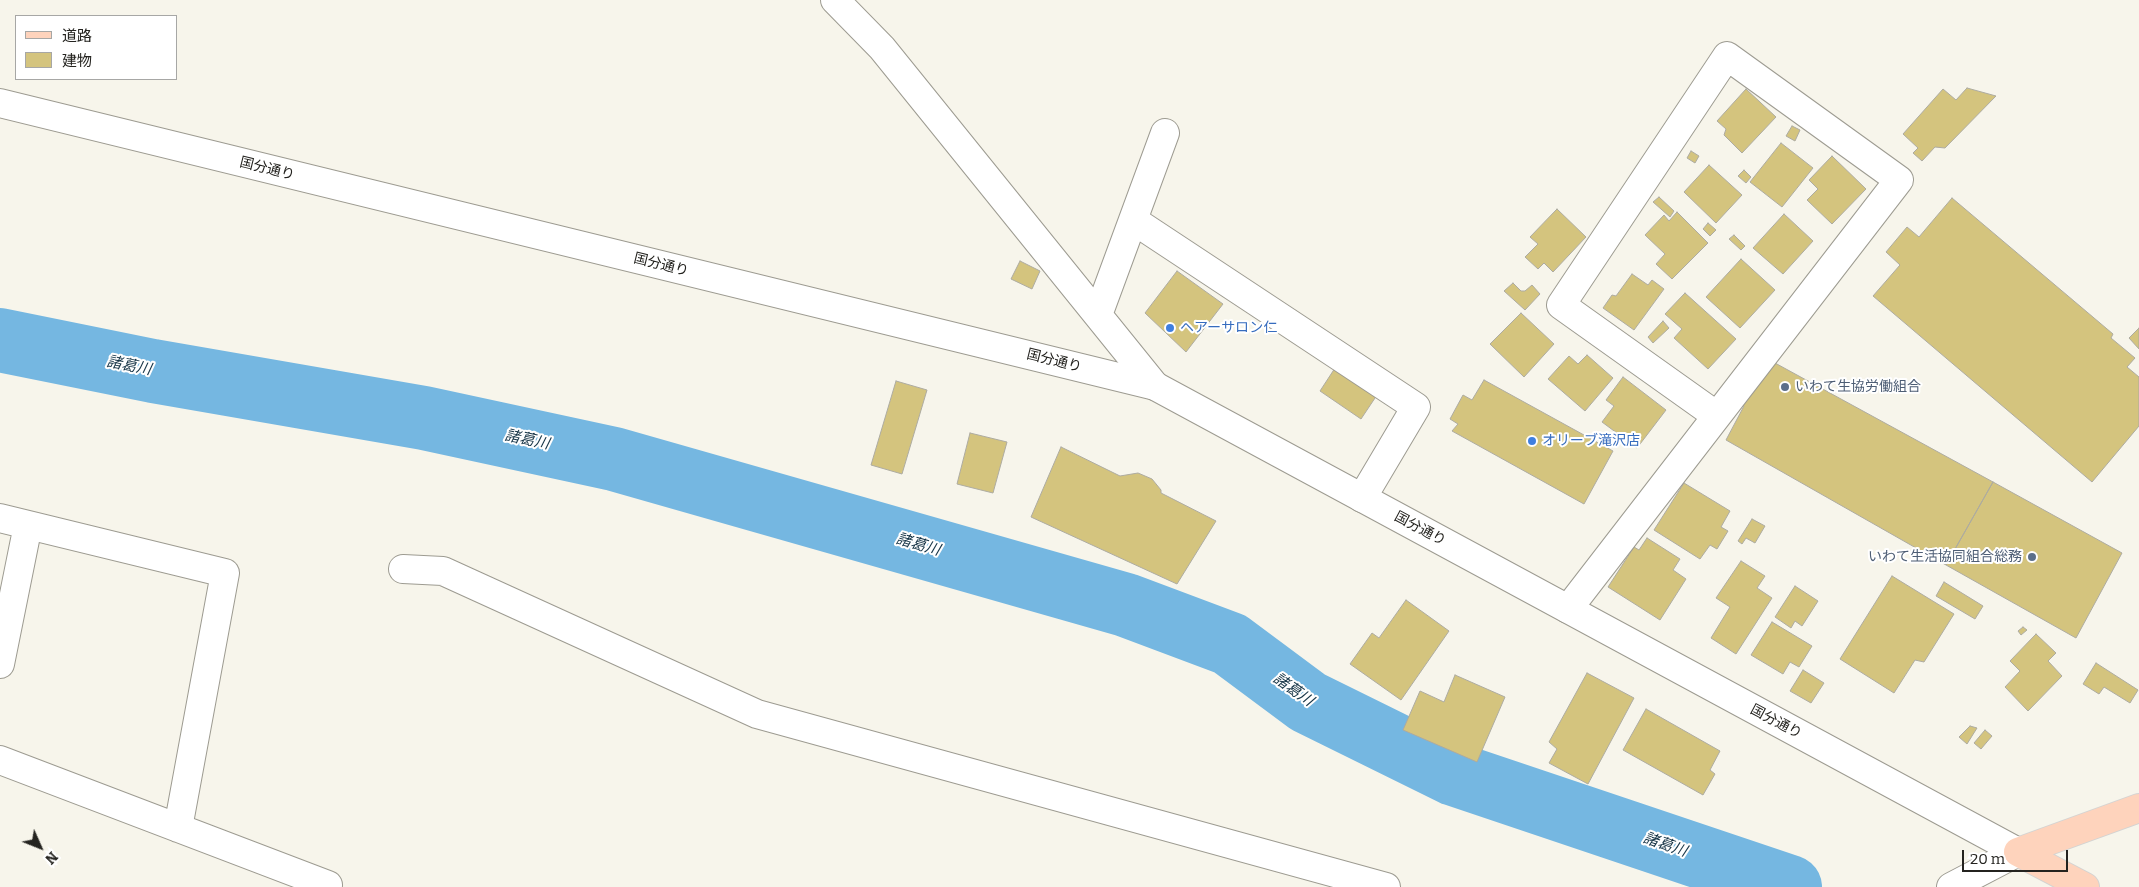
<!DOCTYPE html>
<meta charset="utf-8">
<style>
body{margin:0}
#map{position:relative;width:2139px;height:887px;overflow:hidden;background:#f7f5eb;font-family:Bitter,"Noto Sans JP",serif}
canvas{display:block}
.legend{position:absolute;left:15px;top:15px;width:162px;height:65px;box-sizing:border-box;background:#fff;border:1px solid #a7a7a5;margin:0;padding:6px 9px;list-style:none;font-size:15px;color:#24231f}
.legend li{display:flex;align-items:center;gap:10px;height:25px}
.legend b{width:25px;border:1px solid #a7a7a5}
.north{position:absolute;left:15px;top:822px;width:50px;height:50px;-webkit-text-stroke:4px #fff;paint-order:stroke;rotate:134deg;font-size:14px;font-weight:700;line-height:20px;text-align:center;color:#24231f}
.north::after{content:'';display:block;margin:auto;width:18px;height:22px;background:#24231f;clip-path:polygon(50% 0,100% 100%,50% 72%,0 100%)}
.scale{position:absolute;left:1962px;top:850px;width:106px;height:22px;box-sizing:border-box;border:2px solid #24231f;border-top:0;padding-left:6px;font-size:15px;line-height:18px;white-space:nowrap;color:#24231f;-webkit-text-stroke:4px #fff;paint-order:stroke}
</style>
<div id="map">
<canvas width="2139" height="887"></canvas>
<ul class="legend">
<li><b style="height:6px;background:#fed3bc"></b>道路</li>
<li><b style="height:14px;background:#d4c47e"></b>建物</li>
</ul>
<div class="north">N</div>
<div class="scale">20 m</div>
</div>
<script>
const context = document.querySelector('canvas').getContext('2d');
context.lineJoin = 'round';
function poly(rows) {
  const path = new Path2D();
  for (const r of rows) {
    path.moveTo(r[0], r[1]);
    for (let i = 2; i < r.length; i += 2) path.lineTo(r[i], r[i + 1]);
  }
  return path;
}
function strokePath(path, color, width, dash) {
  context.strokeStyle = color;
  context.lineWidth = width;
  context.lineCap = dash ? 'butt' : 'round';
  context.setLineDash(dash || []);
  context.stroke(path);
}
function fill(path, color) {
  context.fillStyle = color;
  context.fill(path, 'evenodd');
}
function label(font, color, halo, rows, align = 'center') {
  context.font = font + ' Bitter,"Noto Sans JP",serif';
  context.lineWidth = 4;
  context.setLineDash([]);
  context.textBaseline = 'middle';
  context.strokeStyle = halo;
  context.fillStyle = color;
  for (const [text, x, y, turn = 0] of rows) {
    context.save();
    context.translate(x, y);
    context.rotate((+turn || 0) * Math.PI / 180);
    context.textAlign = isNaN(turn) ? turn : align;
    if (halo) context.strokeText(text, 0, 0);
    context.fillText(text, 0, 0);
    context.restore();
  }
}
strokePath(poly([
 [0,340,153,371,424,418,614,459,1126,605,1230,644,1308,702,1454,774,1790,887]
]), '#75b7e1', 64);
const building = poly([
 [1967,88,1996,96,1945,148,1935,147,1922,161,1913,153,1918,148,1903,134,1943,89,1956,100,1967,88],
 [1746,89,1776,117,1742,153,1724,135,1726,129,1717,121,1746,89],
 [1792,126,1800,130,1795,141,1786,136,1792,126],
 [1781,143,1813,168,1782,207,1750,182,1781,143],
 [1691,151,1699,156,1695,163,1687,158,1691,151],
 [1832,156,1866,189,1832,224,1807,200,1818,189,1809,180,1832,156],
 [1709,165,1742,195,1716,223,1684,192,1709,165],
 [1744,170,1751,177,1746,183,1738,176,1744,170],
 [1659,197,1674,211,1670,217,1653,202,1659,197],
 [1952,198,2113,334,2111,338,2135,358,2127,367,2139,377,2139,426,2092,482,1873,296,1900,265,1886,252,1907,227,1919,237,1952,198],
 [1557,209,1586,237,1553,272,1544,263,1538,269,1525,257,1538,244,1530,237,1557,209],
 [1677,212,1708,243,1672,279,1656,264,1665,254,1645,235,1664,215,1669,221,1677,212],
 [1784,214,1813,241,1783,274,1753,248,1784,214],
 [1708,223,1716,230,1710,236,1703,229,1708,223],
 [1734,235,1745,246,1741,250,1729,239,1734,235],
 [1741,259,1775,290,1740,328,1706,297,1741,259],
 [1020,261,1040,271,1032,289,1011,279,1020,261],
 [1177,271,1223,304,1186,352,1145,313,1177,271],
 [1632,274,1648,285,1652,280,1664,289,1634,330,1603,308,1612,295,1616,296,1632,274],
 [1513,283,1521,291,1525,291,1532,285,1540,294,1525,310,1504,291,1513,283],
 [1685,293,1736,339,1708,369,1674,338,1682,329,1665,314,1685,293],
 [1521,313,1554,344,1524,377,1490,344,1521,313],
 [1663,321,1669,328,1653,343,1648,337,1663,321],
 [2139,328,2139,349,2129,338,2139,328],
 [1587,355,1613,378,1585,411,1548,379,1569,356,1578,364,1587,355],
 [1775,363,1993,482,1946,565,1726,440,1744,406,1738,401,1775,363],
 [1337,365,1379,392,1361,419,1320,391,1337,365],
 [1623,377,1666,410,1637,448,1602,422,1614,406,1606,400,1623,377],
 [1484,380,1613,451,1584,504,1452,431,1458,424,1450,419,1463,395,1472,400,1484,380],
 [896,381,927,390,902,474,871,465,896,381],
 [970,433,1007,442,993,493,957,484,970,433],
 [1061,447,1120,476,1138,473,1152,479,1161,490,1161,493,1216,521,1177,584,1031,517,1061,447],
 [1993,482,2122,553,2076,638,1946,565,1993,482],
 [1684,483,1730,511,1721,527,1728,531,1717,549,1710,545,1700,559,1654,530,1684,483],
 [1752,519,1765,526,1755,543,1746,538,1742,544,1738,541,1752,519],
 [1647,538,1680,559,1673,570,1686,579,1660,620,1608,587,1634,547,1639,550,1647,538],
 [1741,561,1765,576,1757,588,1772,598,1736,654,1711,638,1730,607,1716,598,1741,561],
 [1892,576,1954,614,1924,662,1915,660,1894,693,1840,659,1892,576],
 [1944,582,1983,606,1975,619,1936,596,1944,582],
 [1795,586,1818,601,1802,626,1795,621,1791,628,1775,617,1795,586],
 [1406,600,1449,631,1401,700,1350,664,1372,633,1379,638,1406,600],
 [1772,622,1812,646,1799,667,1790,662,1783,674,1751,655,1772,622],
 [2023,627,2027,630,2021,635,2018,631,2023,627],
 [2036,634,2056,653,2048,661,2062,676,2028,711,2005,687,2020,671,2010,661,2036,634],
 [2096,663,2138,690,2130,703,2104,687,2099,694,2083,684,2096,663],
 [1803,670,1824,683,1811,703,1790,691,1803,670],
 [1587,673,1634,698,1588,784,1549,763,1557,749,1549,742,1587,673],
 [1455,675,1505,697,1477,762,1403,730,1420,691,1444,702,1455,675],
 [1646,709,1720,751,1710,770,1715,774,1703,795,1623,750,1646,709],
 [1970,726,1977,728,1967,744,1959,737,1970,726],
 [1985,730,1992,736,1981,749,1974,743,1985,730]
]);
fill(building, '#d4c47e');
strokePath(building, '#adaba1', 1);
const street = poly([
 [835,0,882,48,1155,386],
 [1133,220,1416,407,1362,498],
 [1098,315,1165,133],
 [0,518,225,573,178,828],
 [403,569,443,571,757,714,1386,887],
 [1568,609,1899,180,1727,56,1561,305,1717,416],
 [0,664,28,525],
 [0,760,328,885]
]);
const secondary = poly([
 [0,103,1155,386,2018,852],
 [1951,887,2018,852]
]);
const primary = poly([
 [2018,852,2139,808],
 [2018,852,2085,887]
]);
strokePath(street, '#9d9b91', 30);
strokePath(secondary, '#9d9b91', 30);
strokePath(primary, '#d3d3d2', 30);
strokePath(street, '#fff', 28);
strokePath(secondary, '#fff', 28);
strokePath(primary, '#fed3bc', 28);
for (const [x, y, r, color] of [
 [1170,328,5,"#3f7fe0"],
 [1785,387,5,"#5c6f8a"],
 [1532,441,5,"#3f7fe0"],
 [2032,557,5,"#5c6f8a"]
]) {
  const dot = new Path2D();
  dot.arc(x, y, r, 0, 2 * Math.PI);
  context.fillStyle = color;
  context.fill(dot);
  strokePath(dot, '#fff', 2);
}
label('14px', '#24231f', '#fff', [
 ["国分通り",267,169,14],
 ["国分通り",661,265,14],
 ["国分通り",1054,361,14],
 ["国分通り",1420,529,28],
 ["国分通り",1776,722,28]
]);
label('14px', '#366cbe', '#fff', [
 ["ヘアーサロン仁",1180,328],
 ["オリーブ滝沢店",1542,441]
], 'left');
label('14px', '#4e5e75', '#fff', [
 ["いわて生協労働組合",1795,387],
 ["いわて生活協同組合総務",2022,557,"right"]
], 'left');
label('italic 15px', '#163446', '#fff', [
 ["諸葛川",129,366,11],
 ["諸葛川",527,440,12],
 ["諸葛川",918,545,16],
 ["諸葛川",1293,690,35],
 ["諸葛川",1665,845,19]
]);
</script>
